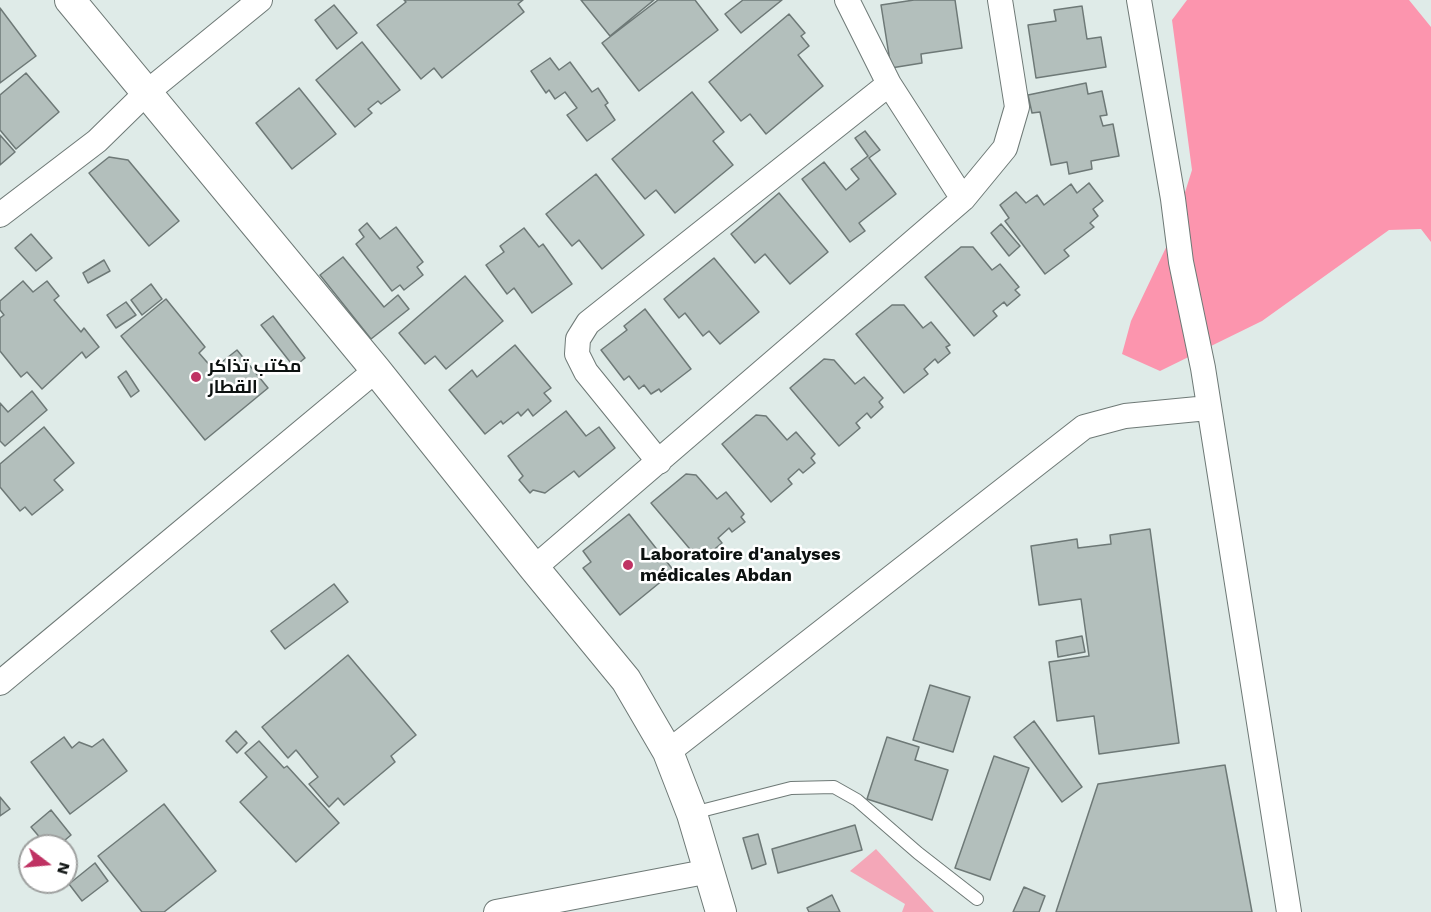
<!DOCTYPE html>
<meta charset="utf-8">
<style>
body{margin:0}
#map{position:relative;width:1431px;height:912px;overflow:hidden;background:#dfebe8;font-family:"Work Sans",sans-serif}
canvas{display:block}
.north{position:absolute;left:18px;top:834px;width:60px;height:60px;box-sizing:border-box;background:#fff;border:2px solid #9ea09f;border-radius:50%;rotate:106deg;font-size:16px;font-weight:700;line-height:24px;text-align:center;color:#0c1110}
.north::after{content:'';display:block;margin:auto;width:21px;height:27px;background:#bf3263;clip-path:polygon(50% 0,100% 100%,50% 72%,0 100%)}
</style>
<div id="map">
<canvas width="1431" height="912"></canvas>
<div class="north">N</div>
</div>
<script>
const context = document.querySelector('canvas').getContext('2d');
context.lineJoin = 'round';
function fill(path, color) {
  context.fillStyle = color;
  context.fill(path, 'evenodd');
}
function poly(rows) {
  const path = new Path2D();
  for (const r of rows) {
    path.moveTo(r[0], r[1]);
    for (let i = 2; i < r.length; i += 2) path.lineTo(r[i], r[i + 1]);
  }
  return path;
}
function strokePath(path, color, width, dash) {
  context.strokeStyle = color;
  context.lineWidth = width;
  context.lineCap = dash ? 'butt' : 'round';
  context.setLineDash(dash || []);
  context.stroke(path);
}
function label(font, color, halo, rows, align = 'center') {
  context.font = font + ' "Work Sans",Cairo,sans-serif';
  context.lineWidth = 5;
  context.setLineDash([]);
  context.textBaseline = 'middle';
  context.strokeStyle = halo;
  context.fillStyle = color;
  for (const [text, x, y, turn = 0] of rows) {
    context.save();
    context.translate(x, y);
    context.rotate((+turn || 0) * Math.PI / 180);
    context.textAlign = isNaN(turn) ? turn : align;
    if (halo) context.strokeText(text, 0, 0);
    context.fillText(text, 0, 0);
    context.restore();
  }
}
fill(poly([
 [876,849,934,912,902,912,905,904,850,871]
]), '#f4a7b8');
fill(poly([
 [1187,0,1409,0,1431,27,1431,242,1421,229,1389,230,1262,321,1160,371,1122,354,1131,321,1171,237,1192,170,1172,20]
]), '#fc95ae');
const building = poly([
 [404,0,523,0,518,4,524,12,442,78,434,68,421,79,377,25,406,2,404,0],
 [581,0,654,0,610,36,581,0],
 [658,0,695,0,718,30,639,91,602,43,658,0],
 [743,0,782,0,741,33,725,14,743,0],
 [914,0,955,0,962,48,921,54,922,63,891,68,881,5,914,0],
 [334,5,357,33,337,49,315,20,334,5],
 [1082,6,1087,39,1101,37,1106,67,1036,78,1028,25,1056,21,1054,10,1082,6],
 [0,8,36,56,0,83,0,8],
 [789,14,805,33,801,36,809,46,798,55,823,86,766,134,750,114,741,121,709,82,789,14],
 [362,42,400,90,381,104,378,101,368,109,372,113,355,127,316,80,362,42],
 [550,58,559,70,570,62,592,92,598,88,608,103,605,105,615,120,587,141,567,115,577,108,565,92,555,99,549,90,546,93,531,71,550,58],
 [26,73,59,112,16,149,0,130,0,95,26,73],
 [1086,83,1088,94,1102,91,1107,115,1100,116,1103,126,1113,124,1119,156,1091,161,1092,169,1069,174,1067,162,1051,165,1040,112,1032,113,1028,95,1086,83],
 [299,88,336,134,292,169,256,123,299,88],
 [692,92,724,132,713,141,733,165,675,213,656,190,645,199,612,159,692,92],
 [865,131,880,150,869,158,896,194,859,223,865,231,850,242,802,179,824,162,846,190,859,179,851,169,868,156,855,138,865,131],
 [0,135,15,152,0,165,0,135],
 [109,157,128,160,179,221,149,246,89,173,109,157],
 [596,174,644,235,602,269,579,240,572,246,546,214,596,174],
 [1089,183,1103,201,1093,209,1098,216,1090,223,1094,227,1064,250,1069,256,1045,274,1005,221,1009,218,1000,205,1016,192,1026,203,1037,195,1044,205,1071,184,1077,193,1089,183],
 [779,193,828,252,790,284,765,254,755,263,731,234,779,193],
 [367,223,380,239,396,227,423,262,417,267,423,275,404,290,400,285,392,291,356,244,364,237,359,230,367,223],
 [1001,224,1020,246,1009,256,991,233,1001,224],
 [524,228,539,247,543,244,572,284,532,313,514,288,507,294,486,265,504,252,500,246,524,228],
 [31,234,52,258,36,271,15,248,31,234],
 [961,247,973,247,992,270,1000,264,1019,287,1015,290,1020,295,1007,306,1004,302,993,311,997,316,974,336,925,277,961,247],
 [343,257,384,307,398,295,409,309,371,339,320,275,343,257],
 [714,258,759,312,720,344,709,331,703,336,685,313,679,318,664,299,714,258],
 [104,260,110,271,88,283,83,273,104,260],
 [465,276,503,321,446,369,435,356,425,364,399,333,465,276],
 [23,281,33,292,47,281,59,296,54,300,81,332,84,328,99,347,86,358,82,352,42,389,27,372,21,377,0,351,0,318,4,315,0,310,0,301,23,281],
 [151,284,162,299,142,315,131,300,151,284],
 [166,299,205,347,199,353,213,369,237,350,268,388,205,440,121,336,166,299],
 [126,302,136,315,116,328,107,315,126,302],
 [892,305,904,305,923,328,931,322,950,345,946,347,950,353,938,363,935,359,924,369,928,374,904,393,856,334,892,305],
 [645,309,691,369,661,392,659,389,651,394,644,385,639,389,629,376,624,380,601,350,627,330,624,326,645,309],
 [273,316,305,358,294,367,261,325,273,316],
 [515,345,551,388,544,393,551,401,533,416,528,409,521,416,518,412,503,424,501,421,485,434,449,390,472,370,477,377,515,345],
 [824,359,834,360,855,384,864,377,883,398,879,402,883,407,871,418,867,413,856,423,860,428,839,446,790,388,824,359],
 [126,371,139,391,131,397,118,377,126,371],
 [32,391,47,410,5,446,0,441,0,403,8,412,32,391],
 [566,411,586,436,599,427,615,448,579,477,574,471,545,493,533,490,530,493,519,480,523,476,508,456,566,411],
 [756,415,766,416,787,440,796,432,815,454,811,458,815,463,803,473,799,469,788,479,792,484,771,502,722,444,756,415],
 [44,427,74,463,54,480,63,490,32,515,25,507,20,511,0,487,0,464,44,427],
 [686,474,696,475,717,499,726,492,744,514,741,517,745,522,732,532,729,528,718,538,722,543,700,561,651,503,686,474],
 [629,514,674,571,620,615,583,568,591,562,583,551,629,514],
 [1150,529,1179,743,1099,754,1094,716,1057,721,1049,662,1089,656,1081,599,1039,605,1031,546,1077,539,1078,548,1111,544,1110,535,1150,529],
 [334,584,348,602,285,649,271,631,334,584],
 [1082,636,1085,652,1058,657,1056,641,1082,636],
 [348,655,416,735,391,756,395,762,344,805,338,798,329,807,309,784,318,777,296,750,288,758,262,727,348,655],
 [930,685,970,697,953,752,913,740,930,685],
 [1034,721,1082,787,1062,802,1014,737,1034,721],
 [236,731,247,743,237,753,226,741,236,731],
 [64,737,72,748,79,742,92,747,103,739,127,771,70,814,31,762,64,737],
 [887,737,919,747,915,760,948,770,932,820,867,799,887,737],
 [259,741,284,768,287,766,339,823,296,862,240,802,267,777,245,753,259,741],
 [994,756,1029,768,990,880,955,868,994,756],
 [1225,765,1252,912,1056,912,1098,784,1225,765],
 [0,797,10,809,0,816,0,797],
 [164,804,216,871,164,912,142,912,98,856,164,804],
 [51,810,71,835,58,846,47,846,31,827,51,810],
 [855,825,862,850,778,873,772,849,855,825],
 [758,834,766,864,752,869,743,838,758,834],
 [95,863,108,881,82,901,69,884,95,863],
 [1024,887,1045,896,1039,912,1013,912,1024,887],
 [832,895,840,912,809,912,807,908,832,895]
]);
fill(building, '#b3bfbc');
strokePath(building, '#6e7977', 1.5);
const service = poly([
 [693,813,791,788,834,787,857,800,918,853,977,899]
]);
const minor = poly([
 [847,0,889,84,963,199],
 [1139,0,1173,199,1181,262,1203,368,1289,912],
 [0,215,97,141,146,93,260,0],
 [659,462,586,372,577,354,578,339,588,323,889,84],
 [534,568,963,199,1005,148,1017,107,1000,0],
 [0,683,376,370],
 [668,752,1084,427,1125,416,1208,408],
 [496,912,710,871]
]);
const tertiary = poly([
 [70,0,376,370,534,568,626,680,668,752,692,814,721,912]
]);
strokePath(service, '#6e7976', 14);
strokePath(minor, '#6e7976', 26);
strokePath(tertiary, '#6e7976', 32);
strokePath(service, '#fff', 12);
strokePath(minor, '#fff', 24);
strokePath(tertiary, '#fff', 30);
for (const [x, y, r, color] of [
 [196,377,6,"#bf3263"],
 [628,565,6,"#bf3263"]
]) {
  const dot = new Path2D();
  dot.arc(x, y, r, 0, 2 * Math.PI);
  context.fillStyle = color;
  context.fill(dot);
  strokePath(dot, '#fff', 2);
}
label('bold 18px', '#0c1110', '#fff', [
 ["مكتب تذاكر",208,367],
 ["القطار",208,388],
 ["Laboratoire d'analyses",640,555],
 ["médicales Abdan",640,576]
], 'left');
</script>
